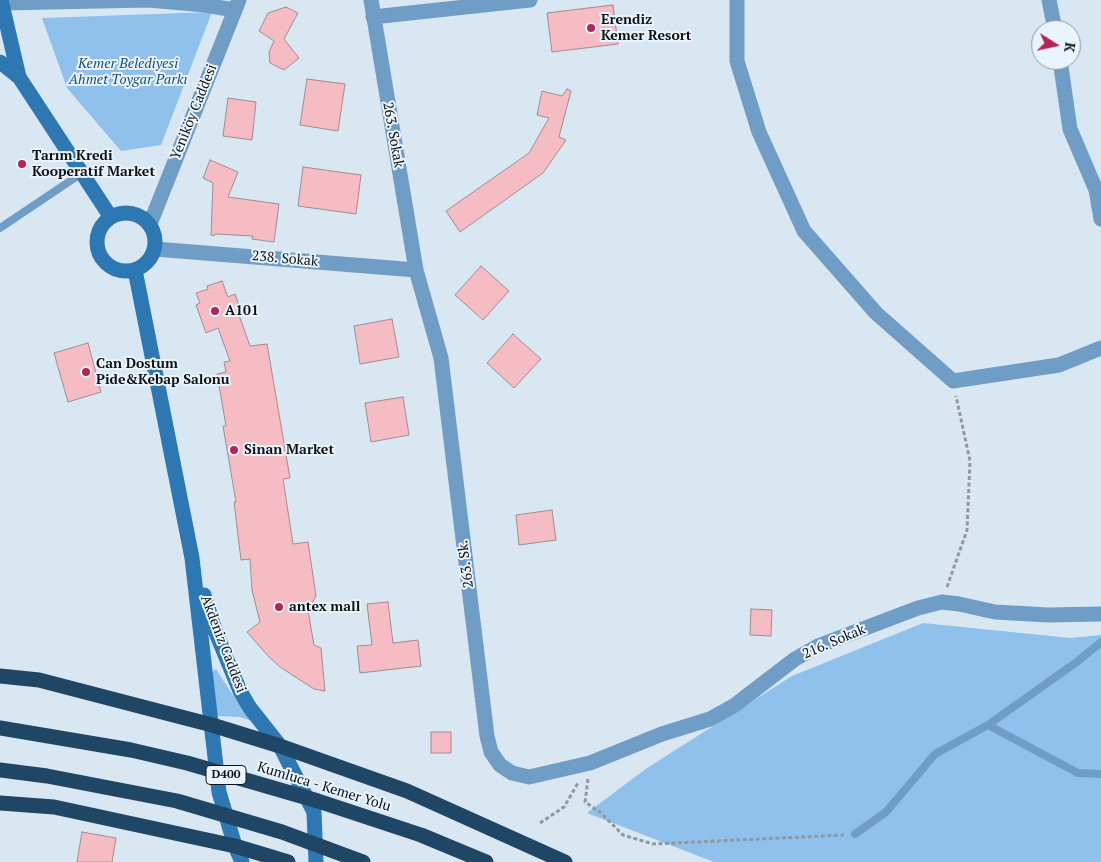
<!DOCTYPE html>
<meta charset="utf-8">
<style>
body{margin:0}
#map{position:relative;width:1101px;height:862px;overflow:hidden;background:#d9e7f3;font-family:"PT Serif",serif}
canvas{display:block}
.north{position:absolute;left:1031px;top:20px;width:50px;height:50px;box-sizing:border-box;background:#e9f4fd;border:1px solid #919aa1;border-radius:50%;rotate:100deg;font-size:14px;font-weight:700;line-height:20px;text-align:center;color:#0e1216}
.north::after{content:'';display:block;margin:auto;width:18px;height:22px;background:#b52452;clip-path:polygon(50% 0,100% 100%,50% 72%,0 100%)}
</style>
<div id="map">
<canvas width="1101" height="862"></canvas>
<div class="north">K</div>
</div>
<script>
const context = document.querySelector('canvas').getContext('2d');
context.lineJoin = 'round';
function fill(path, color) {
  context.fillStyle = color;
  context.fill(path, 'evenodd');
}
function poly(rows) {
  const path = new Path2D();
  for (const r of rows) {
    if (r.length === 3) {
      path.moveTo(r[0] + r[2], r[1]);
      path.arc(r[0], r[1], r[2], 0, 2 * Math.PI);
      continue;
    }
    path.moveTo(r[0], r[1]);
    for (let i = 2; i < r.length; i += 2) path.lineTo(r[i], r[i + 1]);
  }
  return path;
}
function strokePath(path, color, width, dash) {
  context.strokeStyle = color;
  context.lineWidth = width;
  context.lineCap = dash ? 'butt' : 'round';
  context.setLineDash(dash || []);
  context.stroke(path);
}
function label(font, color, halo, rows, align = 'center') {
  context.font = font + ' "PT Serif",serif';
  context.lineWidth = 4;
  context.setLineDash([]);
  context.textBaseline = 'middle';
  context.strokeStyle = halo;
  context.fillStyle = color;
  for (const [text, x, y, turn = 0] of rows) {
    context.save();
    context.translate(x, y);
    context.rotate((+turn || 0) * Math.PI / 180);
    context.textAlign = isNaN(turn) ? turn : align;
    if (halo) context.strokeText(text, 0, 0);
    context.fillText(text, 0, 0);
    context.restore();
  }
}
fill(poly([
 [212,12,161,145,121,151,67,88,42,18],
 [923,623,1070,638,1101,635,1101,862,714,862,587,813,647,768,792,676],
 [216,669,230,691,252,721,240,717,217,716,212,672]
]), '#8fc1ec');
const building = poly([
 [613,5,618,44,552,52,547,13,613,5],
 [286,7,298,13,284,39,299,58,284,70,270,63,269,52,274,41,259,31,268,13,286,7],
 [307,79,345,84,338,131,300,125,307,79],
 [567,89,571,91,559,137,566,140,543,173,460,232,446,211,529,153,549,118,537,115,542,91,562,96,567,89],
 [228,98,256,102,252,140,223,136,228,98],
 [210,160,238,172,228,197,279,204,274,242,252,239,253,236,215,234,214,236,211,235,213,183,203,178,210,160],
 [303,167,361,175,356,214,298,206,303,167],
 [481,266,509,291,483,320,455,295,481,266],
 [222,281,228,297,235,294,242,314,239,315,250,346,267,344,290,478,283,479,293,544,308,542,316,596,308,611,314,645,321,648,325,691,314,689,280,667,269,657,247,632,260,622,252,590,250,559,241,560,234,502,236,502,223,426,226,426,217,374,226,372,224,362,230,361,218,328,206,333,196,305,200,303,196,293,208,289,207,286,222,281],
 [392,319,399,357,360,364,354,326,392,319],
 [513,334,541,359,514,388,487,363,513,334],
 [88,343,101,392,68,402,54,353,88,343],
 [403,397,409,435,371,442,365,403,403,397],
 [552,510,556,540,519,545,516,515,552,510],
 [388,602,393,643,418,640,421,666,360,673,357,646,372,645,367,604,388,602],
 [751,609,772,610,771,636,750,635,751,609],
 [431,732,451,732,451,753,431,753,431,732],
 [82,832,116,838,112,862,77,862,82,832]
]);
fill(building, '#f5bcc4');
strokePath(building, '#9f8d8f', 1);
strokePath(poly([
 [947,587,967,530,970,461,956,396],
 [588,779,585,802,600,812,623,835,653,844,844,835],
 [540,823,564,807,578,783]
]), '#8f99a2', 3, [4, 2.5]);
strokePath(poly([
 [0,228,82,173],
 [988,725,1078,773,1101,774],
 [855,834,886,812,935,754,988,725,1078,661,1101,642]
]), '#709dc5', 8);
strokePath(poly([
 [371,0,416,270,441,358,487,736,491,752,500,765,512,773,529,777,590,763,662,734,710,719,735,705,795,659,818,646,918,608,942,602,959,604,995,612,1048,615,1101,614],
 [737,0,737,61,759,132,804,231,876,313,953,381,1059,365,1101,348],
 [1049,0,1055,30],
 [2,3,149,0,205,5,235,10],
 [373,17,530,0],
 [1060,60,1070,129,1096,190,1101,219],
 [150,224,239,0],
 [155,249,416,270]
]), '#709dc5', 15);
strokePath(poly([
 [1,0,19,77],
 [0,62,19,77,110,216],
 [126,242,29],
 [135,270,192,558,219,792,235,846,242,862],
 [204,595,216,633,240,691,250,708,280,746,314,812,316,862]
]), '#2d78b2', 15);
strokePath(poly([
 [0,676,39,680,212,725,280,746,407,791,565,862],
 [0,728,131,750,187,763,318,801,421,835,486,862],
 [0,770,47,776,177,801,282,832,363,862],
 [0,803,54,807,235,846,288,862]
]), '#204665', 15);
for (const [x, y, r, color] of [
 [591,28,5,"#b52452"],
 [22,164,5,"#b52452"],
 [215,311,5,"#b52452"],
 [86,372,5,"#b52452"],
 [234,450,5,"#b52452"],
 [279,607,5,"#b52452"]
]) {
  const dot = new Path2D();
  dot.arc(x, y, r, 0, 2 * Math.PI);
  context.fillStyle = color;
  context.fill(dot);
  strokePath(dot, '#e9f4fd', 2);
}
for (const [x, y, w] of [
 [226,775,40]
]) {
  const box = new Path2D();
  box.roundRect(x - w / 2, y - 9.5, w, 19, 4);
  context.fillStyle = '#e9f4fd';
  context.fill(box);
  strokePath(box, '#0e1216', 1);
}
label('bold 12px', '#0e1216', null, [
 ["D400",226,775]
]);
label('bold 14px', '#0e1216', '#e9f4fd', [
 ["Erendiz",601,20],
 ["Kemer Resort",601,36],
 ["Tarım Kredi",32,156],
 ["Kooperatif Market",32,172],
 ["A101",225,311],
 ["Can Dostum",96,364],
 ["Pide&Kebap Salonu",96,380],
 ["Sinan Market",244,450],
 ["antex mall",289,607]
], 'left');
label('italic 14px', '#1c4e75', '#e9f4fd', [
 ["Kemer Belediyesi",128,64],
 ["Ahmet Toygar Parkı",128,80]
]);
label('14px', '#0e1216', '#e9f4fd', [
 ["Yeniköy Caddesi",194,112,-68],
 ["263. Sokak",393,135,80],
 ["238. Sokak",285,259,5],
 ["263. Sk.",466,564,-97],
 ["216. Sokak",834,642,-23],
 ["Akdeniz Caddesi",223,644,69],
 ["Kumluca - Kemer Yolu",324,787,17]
]);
</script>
